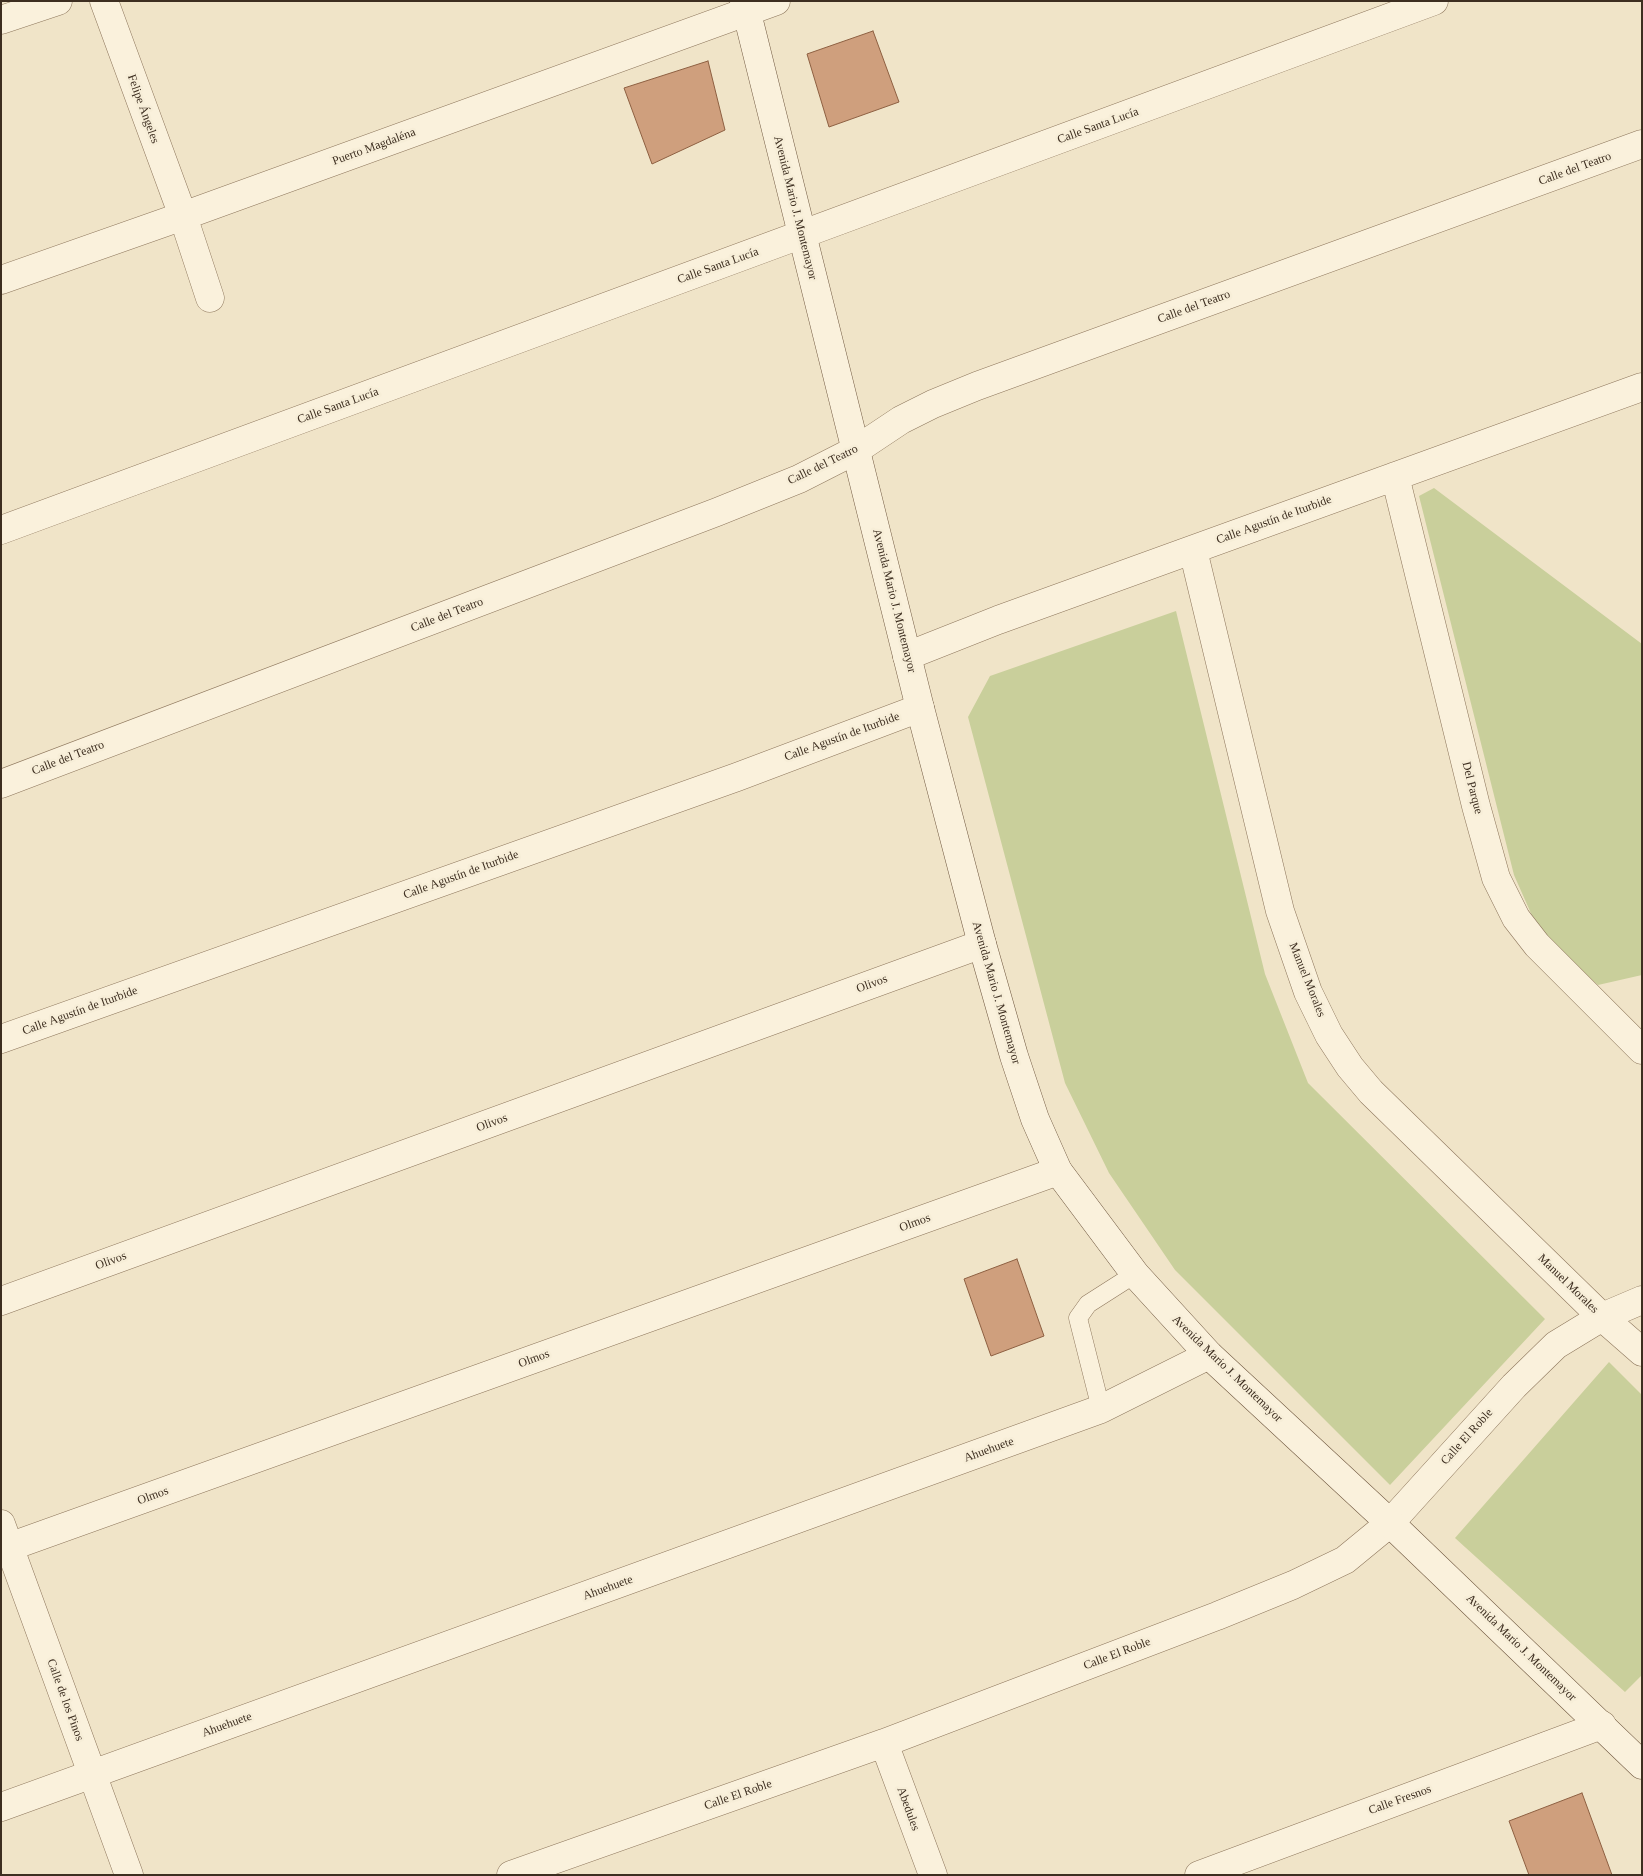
<!DOCTYPE html>
<meta charset="utf-8">
<style>
body{margin:0}
#map{position:relative;width:1643px;height:1876px;overflow:hidden;background:#f0e4c8;font-family:Georgia,serif}
canvas{display:block}
.frame{position:absolute;inset:0;border:2px solid #3d2e20;pointer-events:none}
</style>
<div id="map">
<canvas width="1643" height="1876"></canvas>
<div class="frame"></div>
</div>
<script>
const context = document.querySelector('canvas').getContext('2d');
context.lineJoin = 'round';
function fill(path, color) {
  context.fillStyle = color;
  context.fill(path, 'evenodd');
}
function poly(rows) {
  const path = new Path2D();
  for (const r of rows) {
    path.moveTo(r[0], r[1]);
    for (let i = 2; i < r.length; i += 2) path.lineTo(r[i], r[i + 1]);
  }
  return path;
}
function strokePath(path, color, width, dash) {
  context.strokeStyle = color;
  context.lineWidth = width;
  context.lineCap = dash ? 'butt' : 'round';
  context.setLineDash(dash || []);
  context.stroke(path);
}
function label(font, color, halo, rows, align = 'center') {
  context.font = font + ' Georgia,serif';
  context.lineWidth = 5;
  context.setLineDash([]);
  context.textBaseline = 'middle';
  context.strokeStyle = halo;
  context.fillStyle = color;
  for (const [text, x, y, turn = 0] of rows) {
    context.save();
    context.translate(x, y);
    context.rotate((+turn || 0) * Math.PI / 180);
    context.textAlign = isNaN(turn) ? turn : align;
    if (halo) context.strokeText(text, 0, 0);
    context.fillText(text, 0, 0);
    context.restore();
  }
}
fill(poly([
 [1434,488,1642,644,1642,975,1598,985,1541,936,1514,875,1419,496],
 [1176,611,1265,974,1308,1083,1545,1319,1390,1485,1175,1270,1109,1173,1065,1083,968,717,990,676],
 [1609,1362,1642,1395,1642,1675,1625,1692,1455,1538]
]), '#c9cf9b');
const building = poly([
 [873,31,899,102,829,127,807,54,873,31],
 [708,61,725,130,652,164,624,88,708,61],
 [1017,1259,1044,1336,991,1356,964,1279,1017,1259],
 [1582,1793,1612,1875,1529,1875,1509,1821,1582,1793]
]);
fill(building, '#cf9f7d');
strokePath(building, '#8d5f41', 1);
const lane = poly([
 [1101,1409,1078,1318,1088,1304,1135,1274]
]);
const street = poly([
 [104,1,183,216,210,298],
 [1,20,58,1],
 [1,280,183,216,776,1],
 [1395,476,1476,806,1496,878,1516,918,1537,945,1642,1050],
 [1,530,1434,1],
 [1193,550,1280,911,1308,992,1329,1035,1350,1067,1371,1092,1602,1317,1642,1352],
 [907,656,998,620,1642,387],
 [1,784,717,512,799,479,856,450,901,420,933,404,977,386,1642,144],
 [1,1039,737,777,920,708],
 [1,1301,982,944],
 [1,1524,129,1875],
 [9,1547,1058,1171],
 [884,1743,933,1875],
 [1,1807,1101,1409,1209,1355],
 [511,1875,884,1743,1217,1616,1293,1585,1345,1560,1390,1523,1514,1386,1556,1345,1602,1317,1642,1300],
 [1199,1875,1602,1725]
]);
const secondary = poly([
 [744,1,920,708,982,944,1014,1056,1035,1119,1058,1171,1135,1274,1209,1355,1390,1523,1642,1765]
]);
strokePath(lane, '#8d765c', 19);
strokePath(street, '#8d765c', 29);
strokePath(secondary, '#6f573f', 29);
strokePath(lane, '#faf1dc', 18);
strokePath(street, '#faf1dc', 28);
strokePath(secondary, '#faf1dc', 28);
label('12px', '#3d2e20', '#f7eed8', [
 ["Felipe Ángeles",143,109,70],
 ["Calle Santa Lucía",1098,126,-20],
 ["Puerto Magdaléna",374,147,-20],
 ["Calle del Teatro",1575,169,-20],
 ["Avenida Mario J. Montemayor",795,208,76],
 ["Calle Santa Lucía",718,266,-20],
 ["Calle del Teatro",1194,307,-20],
 ["Calle Santa Lucía",338,406,-20],
 ["Calle del Teatro",823,465,-26],
 ["Calle Agustín de Iturbide",1274,520,-20],
 ["Avenida Mario J. Montemayor",894,601,76],
 ["Calle del Teatro",447,615,-21],
 ["Calle Agustín de Iturbide",842,737,-20],
 ["Calle del Teatro",68,758,-21],
 ["Del Parque",1472,788,76],
 ["Calle Agustín de Iturbide",461,875,-20],
 ["Manuel Morales",1307,980,68],
 ["Olivos",872,984,-20],
 ["Avenida Mario J. Montemayor",996,993,74],
 ["Calle Agustín de Iturbide",80,1011,-20],
 ["Olivos",492,1123,-20],
 ["Olmos",915,1223,-20],
 ["Olivos",111,1261,-20],
 ["Manuel Morales",1568,1284,44],
 ["Olmos",534,1359,-20],
 ["Avenida Mario J. Montemayor",1227,1369,44],
 ["Calle El Roble",1467,1437,-48],
 ["Ahuehuete",989,1450,-20],
 ["Olmos",153,1496,-20],
 ["Ahuehuete",608,1588,-20],
 ["Avenida Mario J. Montemayor",1521,1648,44],
 ["Calle El Roble",1117,1654,-21],
 ["Calle de los Pinos",65,1700,70],
 ["Ahuehuete",227,1725,-20],
 ["Calle El Roble",738,1795,-19],
 ["Calle Fresnos",1400,1800,-20],
 ["Abedules",908,1809,70]
]);
</script>
